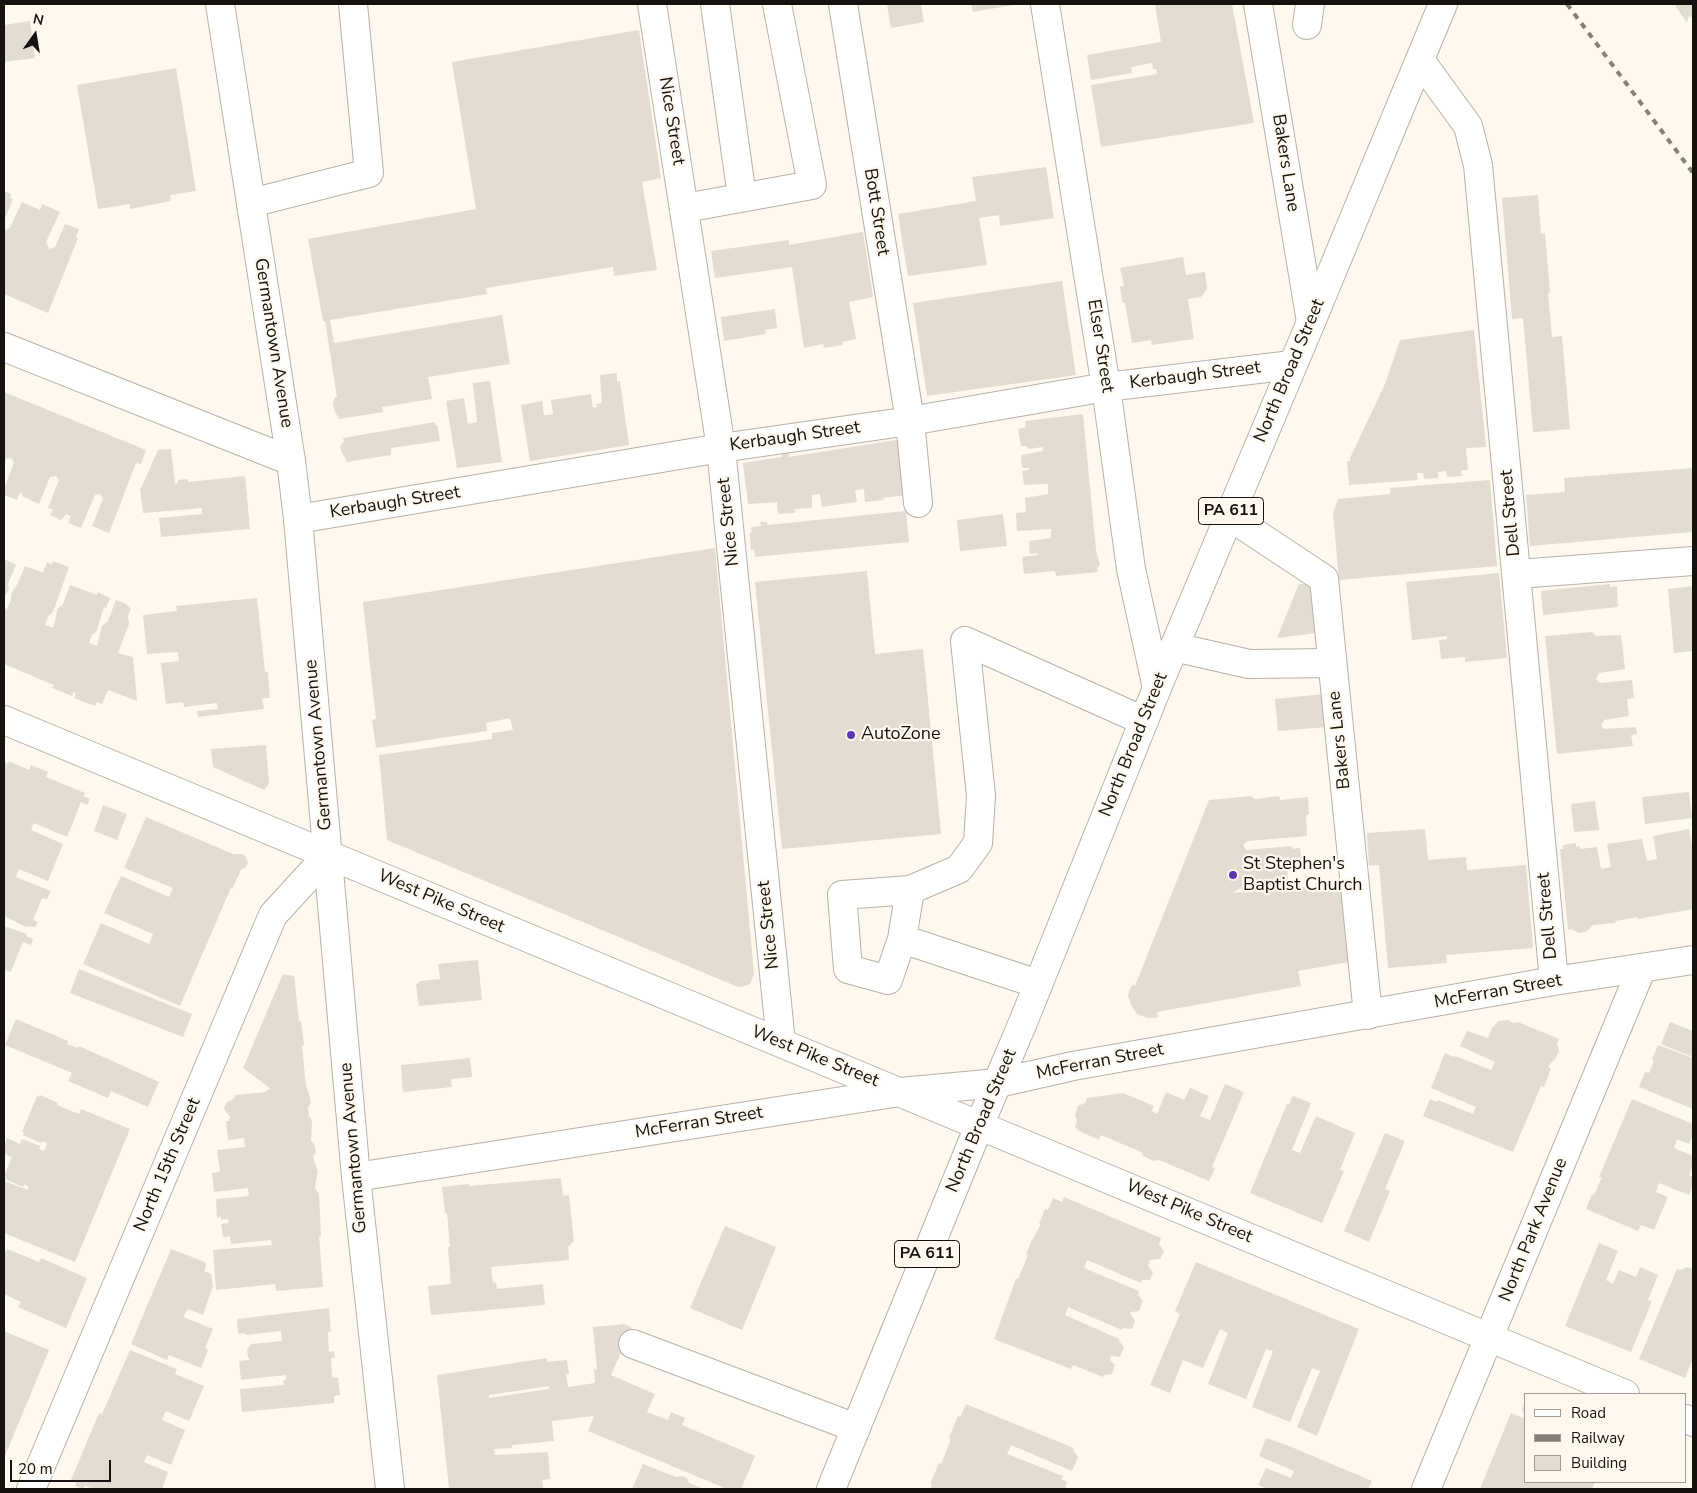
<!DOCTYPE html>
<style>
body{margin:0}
#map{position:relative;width:1697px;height:1493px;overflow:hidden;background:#fef8ee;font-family:"Nunito Sans",sans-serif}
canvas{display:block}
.frame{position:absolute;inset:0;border:5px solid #15120f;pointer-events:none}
.legend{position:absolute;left:1524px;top:1393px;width:162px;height:90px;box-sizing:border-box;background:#fef8ee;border:1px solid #a19c95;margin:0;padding:6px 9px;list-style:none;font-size:15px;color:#15120f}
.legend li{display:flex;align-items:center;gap:10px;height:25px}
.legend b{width:25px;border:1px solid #a19c95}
.north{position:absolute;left:10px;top:10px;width:50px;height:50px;-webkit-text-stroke:4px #fef8ee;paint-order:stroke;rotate:13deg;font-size:14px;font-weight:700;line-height:20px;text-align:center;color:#15120f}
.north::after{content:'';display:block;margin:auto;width:18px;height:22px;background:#15120f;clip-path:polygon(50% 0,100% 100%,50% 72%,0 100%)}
.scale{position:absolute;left:10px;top:1460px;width:101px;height:22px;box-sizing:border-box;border:2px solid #15120f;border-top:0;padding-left:6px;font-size:15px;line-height:18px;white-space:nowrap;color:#15120f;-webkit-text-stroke:4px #fef8ee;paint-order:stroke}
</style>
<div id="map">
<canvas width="1697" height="1493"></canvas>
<div class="frame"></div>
<ul class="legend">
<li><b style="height:6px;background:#fff"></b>Road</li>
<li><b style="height:6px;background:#848079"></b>Railway</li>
<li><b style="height:14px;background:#e2dcd2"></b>Building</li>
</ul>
<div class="north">N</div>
<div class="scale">20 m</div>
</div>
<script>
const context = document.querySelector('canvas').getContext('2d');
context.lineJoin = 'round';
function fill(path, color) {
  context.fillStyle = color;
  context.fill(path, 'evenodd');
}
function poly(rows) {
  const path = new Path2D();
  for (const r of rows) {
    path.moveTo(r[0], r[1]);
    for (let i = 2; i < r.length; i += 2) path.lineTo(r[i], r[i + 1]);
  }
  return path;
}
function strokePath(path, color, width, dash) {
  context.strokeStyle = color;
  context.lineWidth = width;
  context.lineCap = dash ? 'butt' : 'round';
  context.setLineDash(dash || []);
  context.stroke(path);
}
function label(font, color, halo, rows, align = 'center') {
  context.font = font + ' "Nunito Sans",sans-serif';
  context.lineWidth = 4.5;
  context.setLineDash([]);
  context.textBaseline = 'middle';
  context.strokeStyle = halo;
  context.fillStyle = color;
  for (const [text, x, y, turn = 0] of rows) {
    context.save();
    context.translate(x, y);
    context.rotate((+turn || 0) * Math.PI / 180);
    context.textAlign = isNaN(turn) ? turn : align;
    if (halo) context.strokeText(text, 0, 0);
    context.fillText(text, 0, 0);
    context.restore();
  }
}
fill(poly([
 [887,4,921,4,924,22,891,28],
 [971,4,1012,4,1013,5,973,12],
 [1155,4,1232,4,1254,123,1101,147,1091,85,1157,74,1156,69,1153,69,1152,63,1131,67,1132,73,1091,80,1087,55,1161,42],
 [1674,4,1693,4,1693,18,1689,16,1687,23],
 [30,21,35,58,4,62,4,25],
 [639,30,661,178,642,182,657,270,614,276,613,267,486,288,487,294,330,320,334,343,502,315,510,364,428,377,432,399,382,407,383,412,339,419,335,412,333,403,335,397,337,397,325,321,323,321,308,239,476,209,452,62],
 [176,68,196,191,170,195,171,201,130,209,130,204,98,209,77,85],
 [1046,167,1054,218,1000,226,999,215,979,218,987,265,908,276,898,214,976,201,972,177],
 [4,191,11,194,10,198,13,199,4,221],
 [1538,195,1541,234,1545,233,1550,293,1548,293,1552,337,1562,336,1570,429,1536,432,1533,432,1523,318,1512,319,1502,198],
 [22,202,40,210,42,204,60,212,46,242,49,249,55,247,65,224,79,229,76,237,78,238,48,313,4,294,4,230,10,228],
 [863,232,873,297,849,302,856,339,842,342,843,345,824,348,823,344,804,348,792,267,715,278,711,251,789,240,789,245],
 [1183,257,1186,275,1205,272,1207,289,1201,297,1188,299,1194,339,1152,345,1151,340,1132,343,1125,303,1122,302,1120,286,1124,286,1120,268],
 [1062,281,1076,375,927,396,913,303],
 [775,309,777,328,765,330,766,334,724,341,721,317],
 [1474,330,1486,447,1466,448,1468,470,1461,470,1462,476,1447,477,1446,471,1438,472,1438,478,1424,479,1423,473,1417,473,1418,480,1349,485,1347,461,1350,461,1350,458,1385,384,1400,340],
 [617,373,617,381,620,381,629,445,530,461,521,405,542,401,544,415,548,415,553,414,551,400,591,394,593,408,597,407,596,404,602,403,600,375],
 [490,381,502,462,457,468,446,401,464,398,468,424,477,422,473,383],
 [4,392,146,450,141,464,136,463,109,533,92,526,103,499,100,494,95,495,81,528,68,523,71,516,66,514,61,520,50,515,53,509,48,508,59,480,56,476,50,477,39,504,22,496,23,494,20,492,17,500,4,495,4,490,14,462,11,458,6,459,4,465],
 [1083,414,1096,550,1100,565,1097,568,1098,572,1056,576,1055,571,1024,574,1022,557,1038,555,1038,553,1030,554,1029,541,1051,538,1051,529,1017,531,1016,513,1026,512,1025,498,1048,494,1048,484,1024,485,1022,471,1029,470,1029,468,1022,468,1021,455,1043,451,1043,447,1028,449,1027,446,1021,446,1018,429,1026,427,1025,421],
 [435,422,435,425,437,425,440,441,391,448,391,455,347,462,346,459,342,453,340,446,344,441,343,438],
 [902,439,907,495,883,498,884,500,865,502,864,489,859,490,855,490,857,502,822,507,820,494,812,495,812,508,795,509,795,513,778,514,777,502,748,504,743,463,782,457,782,453,789,452,789,457],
 [171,449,175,484,178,483,178,480,188,479,188,482,245,476,250,529,161,537,159,518,202,514,202,508,143,513,140,488,141,488,158,450],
 [1693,468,1693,532,1530,546,1526,495,1565,492,1564,478],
 [1490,480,1497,566,1339,580,1333,513,1338,499,1390,494,1390,488],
 [906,511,909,542,755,557,754,549,751,550,750,533,752,532,751,527,761,526,760,522,767,522,767,525],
 [1003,514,1007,546,960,551,957,520],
 [715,548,754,974,750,984,742,987,738,987,387,840,379,755,492,739,492,733,513,730,510,718,486,723,487,731,376,748,372,720,376,719,363,602],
 [4,559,16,565,8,584,9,589,4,598],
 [53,561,69,567,53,612,48,616,45,625,53,628,58,608,63,604,70,585,97,595,98,592,110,598,106,608,104,607,96,632,92,635,89,643,97,646,102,626,108,621,116,600,126,604,131,609,128,616,129,624,118,653,133,657,137,701,108,690,102,704,97,702,95,706,74,698,76,693,73,692,72,696,52,688,54,685,51,684,4,664,4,608,7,609,11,600,11,595,13,590,17,585,25,566,43,573,47,562,52,565],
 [867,571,875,654,923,649,941,834,782,849,755,582],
 [1499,573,1507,658,1465,662,1465,657,1441,659,1439,640,1447,639,1447,636,1412,640,1406,582],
 [1313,583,1318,633,1277,638,1299,584],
 [1610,584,1610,587,1617,586,1618,607,1543,615,1541,591],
 [1693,586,1693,651,1674,653,1668,589],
 [257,598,265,672,268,672,270,698,262,698,264,709,198,717,197,711,218,709,217,703,184,707,183,702,166,704,161,663,179,661,178,652,147,654,143,615,177,611,176,606],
 [1592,632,1596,636,1621,635,1625,669,1599,673,1596,679,1600,683,1632,680,1634,698,1627,699,1629,716,1604,720,1601,726,1604,729,1636,727,1637,734,1631,735,1633,746,1557,754,1545,636],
 [1324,694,1327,727,1278,731,1275,699],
 [266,745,269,784,264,790,213,767,211,749],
 [9,761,29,770,31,765,48,772,46,777,85,793,83,796,90,799,87,805,81,802,67,837,34,823,32,827,31,830,63,844,48,881,19,869,16,877,51,891,47,899,42,898,33,920,38,922,35,927,30,926,26,927,4,916,4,762,8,764],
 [1689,792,1692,818,1645,824,1642,797],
 [1251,796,1255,799,1279,796,1280,800,1308,797,1309,814,1306,815,1307,836,1248,841,1243,845,1246,850,1292,846,1293,849,1300,848,1302,864,1287,865,1288,884,1238,889,1233,893,1341,884,1349,962,1298,971,1301,986,1157,1012,1158,1017,1153,1018,1147,1018,1137,1014,1131,1005,1128,995,1132,985,1135,986,1209,800],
 [1595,801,1599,830,1574,832,1571,804],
 [103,805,127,814,117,840,94,831],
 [146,817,233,854,244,854,248,862,246,867,241,870,232,889,230,888,230,890,180,1006,83,964,101,923,149,944,153,934,104,913,121,876,169,897,173,888,124,868],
 [1425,829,1428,860,1466,857,1467,870,1526,865,1533,948,1446,955,1447,963,1388,968,1379,865,1369,866,1367,833],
 [1689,829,1693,850,1693,909,1638,919,1638,917,1615,921,1616,923,1593,925,1586,932,1579,933,1571,929,1568,930,1560,849,1563,849,1563,845,1576,843,1576,847,1580,846,1580,849,1597,847,1601,869,1611,867,1607,844,1642,839,1647,861,1657,859,1653,836],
 [4,926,27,934,26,936,33,939,31,945,23,942,11,971,9,972,4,970],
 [478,960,482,1000,419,1006,416,985,420,981,440,979,438,964],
 [79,969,192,1014,183,1037,70,993],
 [283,974,294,976,299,1021,301,1021,304,1045,302,1046,306,1086,309,1094,311,1103,308,1107,309,1116,312,1120,311,1141,314,1144,316,1152,313,1157,318,1172,315,1186,316,1190,319,1194,321,1236,319,1236,323,1287,276,1291,275,1284,216,1290,213,1250,272,1245,271,1240,231,1244,230,1236,223,1237,221,1224,229,1223,228,1219,221,1220,221,1217,217,1218,216,1199,249,1196,248,1188,214,1192,212,1173,220,1172,217,1150,245,1147,244,1138,228,1140,226,1121,229,1121,229,1118,231,1118,224,1109,227,1102,234,1099,235,1095,266,1092,267,1090,271,1089,243,1068],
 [16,1019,68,1041,67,1044,78,1048,79,1046,159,1082,148,1107,111,1091,108,1098,68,1081,72,1073,5,1045],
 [1508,1020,1513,1023,1518,1022,1559,1039,1557,1043,1559,1051,1556,1058,1550,1064,1548,1067,1551,1069,1544,1087,1541,1086,1513,1152,1423,1116,1430,1099,1437,1102,1438,1100,1473,1114,1476,1107,1431,1088,1445,1053,1454,1057,1455,1056,1491,1070,1495,1062,1460,1046,1467,1031,1488,1038,1493,1026,1494,1027,1498,1021],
 [1670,1022,1693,1031,1693,1057,1661,1044],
 [1658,1045,1693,1058,1693,1109,1639,1087,1645,1072,1649,1073,1654,1061,1652,1059],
 [470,1058,472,1077,451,1079,452,1087,403,1092,401,1065],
 [1225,1084,1244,1092,1212,1167,1215,1168,1209,1181,1159,1160,1154,1161,1143,1156,1141,1152,1101,1135,1099,1140,1077,1130,1075,1126,1077,1122,1075,1115,1078,1106,1085,1103,1087,1098,1123,1093,1154,1106,1152,1111,1157,1114,1166,1092,1184,1100,1190,1088,1209,1096,1200,1116,1210,1120],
 [40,1095,58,1103,57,1105,79,1114,81,1109,130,1129,75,1262,4,1233,4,1181,28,1190,29,1187,24,1184,23,1187,5,1179,6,1176,4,1176,12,1157,4,1154,4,1147,7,1138,20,1144,22,1139,40,1146,39,1149,44,1151,47,1143,42,1141,41,1143,23,1135,24,1132,22,1132,37,1096,39,1097],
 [1293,1096,1311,1103,1292,1150,1300,1153,1316,1116,1355,1133,1340,1170,1344,1171,1322,1223,1250,1193,1287,1104,1289,1104],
 [1632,1099,1693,1124,1693,1135,1689,1144,1677,1139,1674,1148,1693,1156,1693,1165,1689,1175,1693,1177,1693,1185,1689,1195,1659,1183,1656,1192,1668,1197,1654,1230,1641,1225,1638,1231,1586,1209,1592,1194,1594,1195,1602,1177,1599,1177],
 [1385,1133,1405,1141,1385,1189,1390,1191,1369,1242,1344,1231],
 [561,1178,563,1196,569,1195,574,1242,571,1243,571,1245,568,1246,569,1260,491,1267,493,1283,496,1282,497,1289,543,1284,545,1305,431,1315,428,1286,451,1284,448,1247,450,1247,447,1213,445,1213,442,1187,469,1184,469,1186],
 [1064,1197,1161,1238,1159,1244,1164,1251,1160,1259,1150,1260,1148,1266,1153,1272,1150,1280,1142,1280,1141,1283,1087,1260,1084,1268,1139,1291,1138,1295,1143,1301,1139,1311,1131,1312,1130,1314,1135,1320,1132,1329,1123,1328,1122,1330,1068,1307,1065,1315,1119,1339,1119,1341,1124,1347,1120,1357,1111,1356,1110,1360,1115,1365,1112,1374,1104,1375,1103,1377,1073,1365,1071,1369,994,1339,1016,1279,1018,1279,1028,1255,1026,1255,1031,1242,1041,1224,1039,1224,1045,1209,1048,1210,1053,1198,1062,1202],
 [725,1226,776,1247,742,1330,690,1308],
 [1599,1243,1618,1251,1606,1280,1613,1284,1619,1270,1636,1277,1640,1267,1658,1275,1648,1300,1652,1301,1631,1352,1565,1326],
 [7,1249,39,1262,41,1258,87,1278,66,1328,18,1307,21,1302,4,1294,4,1255],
 [171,1249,205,1262,206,1266,204,1271,211,1274,213,1286,203,1315,188,1309,183,1317,213,1329,205,1348,208,1350,201,1368,169,1355,167,1360,131,1344],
 [1196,1262,1359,1329,1317,1436,1297,1427,1320,1371,1312,1368,1290,1422,1252,1407,1273,1351,1266,1349,1246,1399,1208,1384,1228,1333,1220,1329,1203,1368,1183,1360,1170,1393,1150,1385,1180,1314,1175,1311],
 [1687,1267,1693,1269,1693,1358,1685,1378,1639,1359,1677,1269,1681,1270],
 [329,1308,331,1332,328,1332,329,1352,334,1351,335,1358,331,1358,332,1375,333,1378,338,1377,340,1395,334,1396,334,1403,242,1412,240,1389,284,1385,283,1381,286,1379,286,1375,241,1380,239,1361,250,1360,248,1357,247,1350,251,1344,282,1341,281,1331,245,1335,245,1333,238,1334,237,1319],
 [625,1324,632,1328,611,1375,655,1394,647,1412,668,1420,671,1412,685,1418,682,1425,755,1456,741,1489,727,1489,588,1431,594,1416,552,1421,554,1441,512,1445,512,1448,494,1449,495,1455,478,1456,548,1452,550,1479,542,1480,543,1489,449,1489,437,1375,547,1358,547,1362,567,1360,569,1374,566,1374,568,1387,595,1383,594,1369,597,1370,593,1327],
 [549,1386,549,1389,489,1398,489,1395],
 [4,1331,49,1350,4,1458],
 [130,1350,177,1369,175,1374,204,1386,189,1421,166,1411,162,1420,185,1430,171,1465,147,1455,144,1462,168,1472,162,1489,94,1489,85,1486,83,1489,75,1486,76,1482,71,1480,99,1413,102,1414],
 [1526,1400,1526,1482,1595,1482,1592,1489,1480,1489,1511,1413,1523,1418,1525,1415,1522,1409],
 [966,1404,1074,1448,1073,1450,1078,1457,1072,1471,1011,1445,1007,1454,1063,1476,1061,1479,1067,1482,1065,1489,930,1489,932,1485,930,1484,939,1463,941,1464,951,1439,949,1438,958,1416,960,1417],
 [1266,1438,1289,1446,1372,1481,1368,1489,1268,1489,1258,1485,1266,1468,1291,1478,1294,1471,1259,1456],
 [643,1464,676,1477,682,1476,687,1478,689,1483,704,1489,632,1489]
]), '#e2dcd2');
const minor = poly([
 [652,4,721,448,781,1043],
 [715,4,742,197],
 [843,4,910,421,918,503],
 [1045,4,1106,387,1131,569,1157,688],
 [1258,4,1311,322],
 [1307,25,1310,4],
 [1420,60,1468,126,1478,165,1554,981],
 [251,203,369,173,353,4],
 [685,208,812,185,777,4],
 [4,347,291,461],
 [1229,516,1324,579,1368,1015],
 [298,519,721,448,910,421,1106,387,1292,365],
 [1517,574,1693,561],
 [1174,647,1249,664,1332,663],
 [4,720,1625,1394],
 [910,890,959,869,978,843,981,796,965,641,1144,721],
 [902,939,910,890,842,895,848,969,888,980,902,939,1038,984],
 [356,1177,900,1092,998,1083,1073,1066,1554,981,1693,960],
 [633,1344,856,1428],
 [1686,1419,1693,1422],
 [31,1489,273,915,328,855],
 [1426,1489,1641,970]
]);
const major = poly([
 [220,4,291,461,298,519,356,1177,390,1489],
 [831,1489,979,1126,1024,1020,1157,688,1311,322,1443,4]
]);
strokePath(minor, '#b7b1a8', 30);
strokePath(major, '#b7b1a8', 30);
strokePath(minor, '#fff', 28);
strokePath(major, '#fff', 28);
strokePath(poly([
 [1567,4,1693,173]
]), '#848079', 4, [6, 6]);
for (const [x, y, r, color] of [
 [851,735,5,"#5a37af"],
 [1233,875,5,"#5a37af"]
]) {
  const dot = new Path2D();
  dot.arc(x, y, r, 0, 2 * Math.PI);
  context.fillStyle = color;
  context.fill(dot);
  strokePath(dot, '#fef8ee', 2);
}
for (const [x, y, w] of [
 [1231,511,65],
 [927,1254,65]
]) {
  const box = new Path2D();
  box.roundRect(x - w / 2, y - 13.5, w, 27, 4);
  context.fillStyle = '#fef8ee';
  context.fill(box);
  strokePath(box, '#15120f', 1);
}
label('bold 16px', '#15120f', null, [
 ["PA 611",1231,511],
 ["PA 611",927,1254]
]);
label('18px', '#15120f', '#fef8ee', [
 ["Nice Street",671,121,81],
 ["Bakers Lane",1285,163,81],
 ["Bott Street",876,212,81],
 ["Germantown Avenue",273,343,81],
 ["Elser Street",1100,346,81],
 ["North Broad Street",1290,371,-67],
 ["Kerbaugh Street",1195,376,-7],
 ["Kerbaugh Street",795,437,-8],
 ["Kerbaugh Street",395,503,-9],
 ["Dell Street",1511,513,-95],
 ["Nice Street",729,522,-96],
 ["Bakers Lane",1340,740,-96],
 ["Germantown Avenue",319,745,-95],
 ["North Broad Street",1134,745,-68],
 ["West Pike Street",441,902,23],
 ["Dell Street",1548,916,-95],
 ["Nice Street",769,925,-96],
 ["McFerran Street",1498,992,-10],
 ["West Pike Street",815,1057,22],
 ["McFerran Street",1100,1062,-11],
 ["North Broad Street",982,1121,-67],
 ["McFerran Street",699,1123,-9],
 ["Germantown Avenue",354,1148,-95],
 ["North 15th Street",168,1165,-67],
 ["West Pike Street",1189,1212,23],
 ["North Park Avenue",1534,1230,-68]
]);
label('18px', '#15120f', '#fef8ee', [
 ["AutoZone",861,735],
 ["St Stephen's",1243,865],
 ["Baptist Church",1243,886]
], 'left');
</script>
